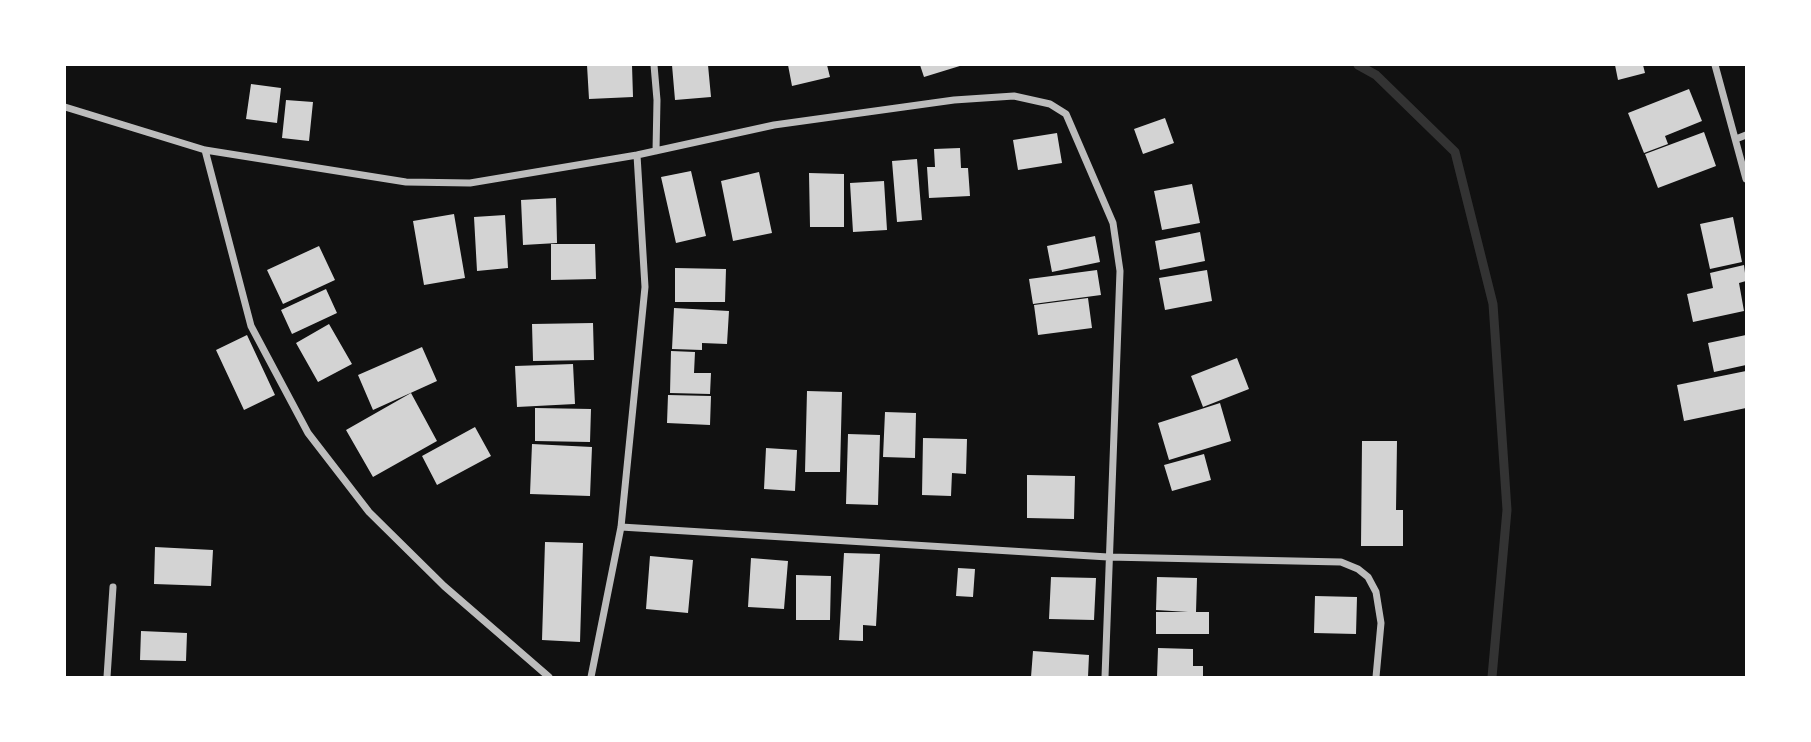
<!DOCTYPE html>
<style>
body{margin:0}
#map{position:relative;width:1811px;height:742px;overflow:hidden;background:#111;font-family:"Work Sans",sans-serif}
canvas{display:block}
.frame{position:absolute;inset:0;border:66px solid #fff;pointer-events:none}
</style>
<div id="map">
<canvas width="1811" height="742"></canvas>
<div class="frame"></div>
</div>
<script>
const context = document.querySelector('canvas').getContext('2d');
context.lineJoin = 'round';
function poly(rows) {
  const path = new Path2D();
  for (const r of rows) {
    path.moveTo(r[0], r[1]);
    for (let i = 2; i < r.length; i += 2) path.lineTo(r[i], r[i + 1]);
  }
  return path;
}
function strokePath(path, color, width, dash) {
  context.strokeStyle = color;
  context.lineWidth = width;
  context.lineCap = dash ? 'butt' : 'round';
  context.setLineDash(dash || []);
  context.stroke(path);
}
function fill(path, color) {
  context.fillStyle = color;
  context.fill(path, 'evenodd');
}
strokePath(poly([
 [1358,65,1376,75,1455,152,1493,304,1507,510,1492,677]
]), '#333', 9);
fill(poly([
 [587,65,632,65,633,97,589,99],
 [672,65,708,65,711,97,675,100],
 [788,65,827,65,830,77,792,86],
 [920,65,963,65,924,77],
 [1615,65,1643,65,1645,73,1618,80],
 [251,84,281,88,277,123,246,119],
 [1689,89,1702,121,1665,136,1668,144,1644,153,1628,113],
 [286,100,313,102,309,141,282,138],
 [1165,118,1174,143,1143,154,1134,129],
 [1704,132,1716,166,1658,188,1645,154],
 [1057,133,1062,163,1018,170,1013,140],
 [960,148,961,168,968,168,970,196,929,198,927,167,935,167,934,149],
 [917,159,922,220,897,222,892,161],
 [691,171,706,236,676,243,661,177],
 [759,172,772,233,733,241,721,181],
 [809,173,844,174,844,227,810,227],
 [884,181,887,230,853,232,850,183],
 [1192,184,1200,223,1162,230,1154,191],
 [556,198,557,243,523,245,521,200],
 [454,214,465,278,424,285,413,221],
 [505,215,508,268,477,271,474,217],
 [1733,217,1742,262,1710,269,1700,224],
 [1200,232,1205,261,1160,270,1155,241],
 [1095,236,1100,262,1052,272,1047,246],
 [551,244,595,244,596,279,551,280],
 [319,246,335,280,283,304,267,270],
 [1744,265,1746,281,1739,283,1744,311,1693,322,1687,294,1713,288,1710,273],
 [675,268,726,269,725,302,675,302],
 [1097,270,1101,295,1033,304,1029,279],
 [1207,270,1212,301,1165,310,1159,278],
 [326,289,337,313,292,334,281,310],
 [1088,298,1092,328,1038,335,1034,305],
 [674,308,729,311,727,344,702,343,702,350,672,349],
 [593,323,594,360,533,361,532,324],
 [329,324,352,364,318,382,296,343],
 [247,335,275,395,244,410,216,350],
 [1746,335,1746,365,1714,372,1708,343],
 [422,347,437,381,373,410,358,375],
 [671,351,695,352,694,373,711,373,710,394,670,393],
 [1237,358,1249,389,1203,407,1191,376],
 [573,364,575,404,517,407,515,366],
 [1746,371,1746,408,1684,421,1677,385],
 [807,391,842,392,840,472,805,472],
 [411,393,437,441,373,477,346,430],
 [668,395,711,396,710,425,667,423],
 [1220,403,1231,441,1169,460,1158,423],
 [535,408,591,409,590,442,535,441],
 [885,412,916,413,915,458,883,457],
 [475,427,491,456,437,485,422,456],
 [848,434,880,435,878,505,846,504],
 [923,438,967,439,966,474,952,473,951,496,922,495],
 [1362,441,1397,441,1396,510,1403,510,1403,546,1361,546],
 [532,444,592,447,590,496,530,494],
 [766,448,797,450,795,491,764,489],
 [1204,454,1211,480,1172,491,1164,465],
 [1027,475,1075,476,1074,519,1027,518],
 [545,542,583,543,580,642,542,640],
 [155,547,213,550,211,586,154,584],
 [844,553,880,554,876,626,863,625,863,641,839,640],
 [650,556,693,560,688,613,646,609],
 [751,558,788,561,784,609,748,607],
 [958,568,975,569,973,597,956,596],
 [796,575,831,576,830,620,796,620],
 [1051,577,1096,578,1094,620,1049,619],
 [1157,577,1197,578,1196,612,1209,612,1209,634,1156,634,1156,612,1188,612,1156,610],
 [1315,596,1357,597,1356,634,1314,633],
 [141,631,187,633,186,661,140,660],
 [1158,648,1193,649,1193,666,1203,666,1203,677,1157,677],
 [1033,651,1089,655,1088,677,1031,677]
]), '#d3d3d3');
strokePath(poly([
 [654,65,657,100,656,151],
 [1715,65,1746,179],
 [65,107,205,150,406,182,470,183,637,155,774,125,954,100,1014,96,1050,104,1066,114,1113,223,1120,271,1105,677],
 [1736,139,1746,135],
 [205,150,251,326,308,433,369,512,444,586,549,677],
 [621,527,1108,557,1341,562,1358,569,1368,577,1376,592,1381,623,1376,677],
 [107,677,113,587],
 [591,677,621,527,645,287,637,155]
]), '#bcbcbc', 7);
</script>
